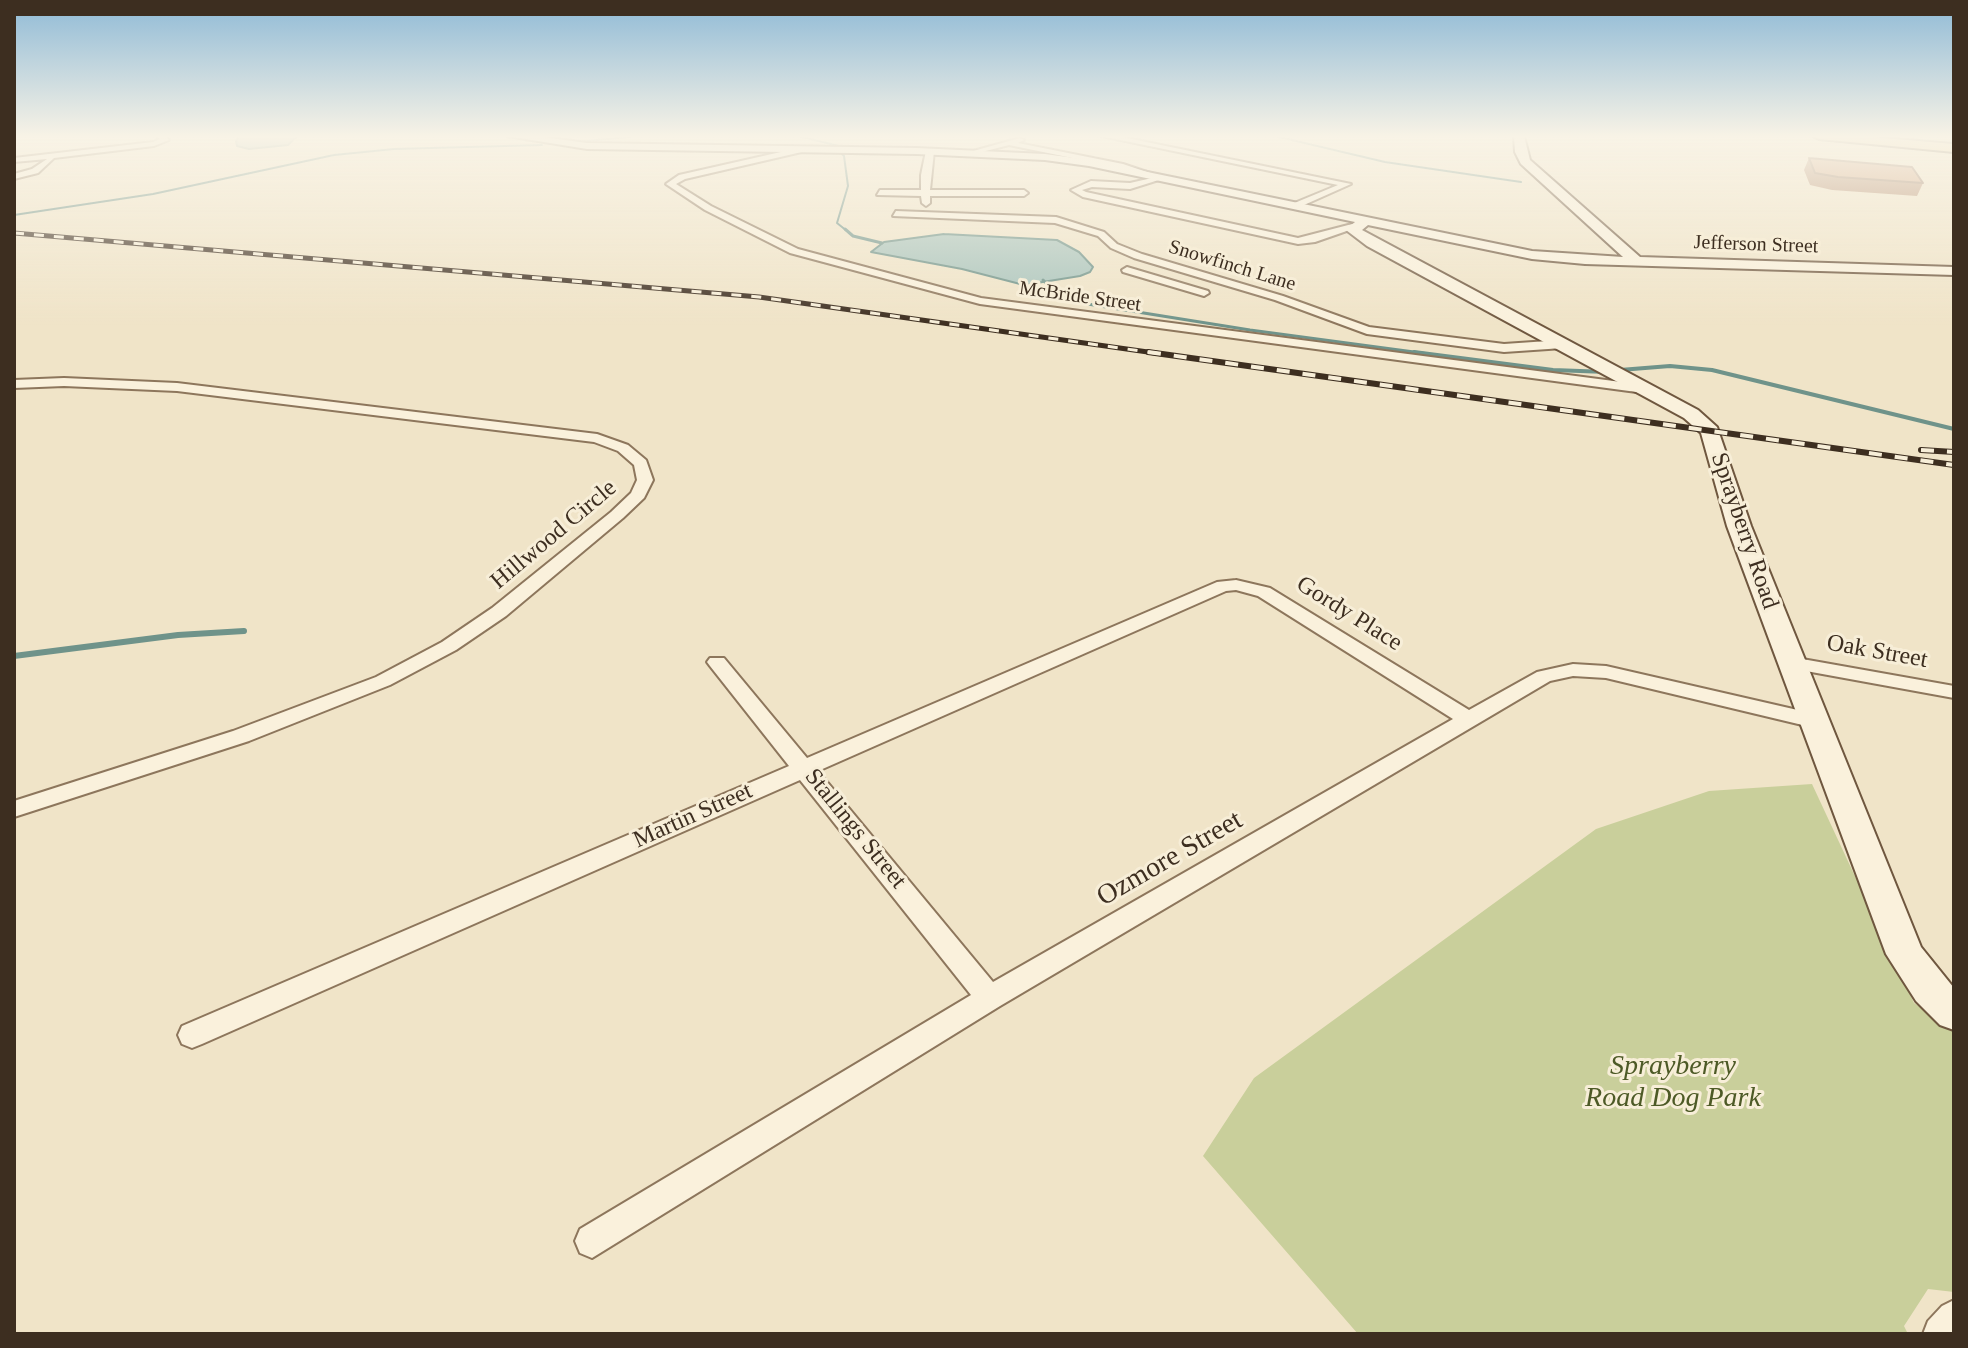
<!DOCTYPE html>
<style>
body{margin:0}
#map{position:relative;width:1968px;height:1348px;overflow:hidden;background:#f0e4c8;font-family:Georgia,serif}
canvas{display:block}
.frame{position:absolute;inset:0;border:16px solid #3d2e20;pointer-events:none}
</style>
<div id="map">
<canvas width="1968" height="1348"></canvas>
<div class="frame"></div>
</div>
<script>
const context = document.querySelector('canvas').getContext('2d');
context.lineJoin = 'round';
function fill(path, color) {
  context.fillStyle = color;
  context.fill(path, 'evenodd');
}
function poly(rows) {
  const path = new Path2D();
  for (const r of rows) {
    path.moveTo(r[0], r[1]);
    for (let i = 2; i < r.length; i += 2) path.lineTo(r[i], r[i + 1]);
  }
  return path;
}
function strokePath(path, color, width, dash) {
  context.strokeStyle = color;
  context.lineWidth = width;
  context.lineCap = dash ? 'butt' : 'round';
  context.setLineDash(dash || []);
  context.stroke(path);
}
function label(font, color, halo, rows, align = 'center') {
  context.font = font + ' Georgia,serif';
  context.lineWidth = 6;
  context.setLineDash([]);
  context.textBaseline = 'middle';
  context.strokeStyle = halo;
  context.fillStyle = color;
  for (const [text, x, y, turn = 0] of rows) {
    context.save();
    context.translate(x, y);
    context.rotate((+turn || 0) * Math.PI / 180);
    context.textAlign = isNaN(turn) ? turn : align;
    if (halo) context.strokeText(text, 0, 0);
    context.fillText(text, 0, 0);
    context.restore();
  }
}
fill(poly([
 [1812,784,1914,1003,1954,1030,1954,1292,1928,1289,1904,1326,1908,1334,1358,1334,1203,1156,1254,1078,1596,829,1709,791]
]), '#c9cf9b');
const water = poly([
 [239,136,297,136,288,145,249,149,237,146,236,141,239,136],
 [944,234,1057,240,1079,252,1093,267,1090,272,1080,276,1024,285,962,269,871,252,884,242,944,234]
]);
fill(water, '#a9c4bc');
strokePath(water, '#6f938a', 2);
strokePath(poly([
 [798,136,843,147],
 [1275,136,1385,162,1521,182],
 [578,142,637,136],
 [840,152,844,156,848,186,837,223,847,231],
 [14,215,153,194,334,155,394,149,542,145]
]), '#6f938a', 2);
strokePath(poly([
 [845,229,853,236,882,243],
 [1043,280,1056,294,1075,302,1250,330,1429,354]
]), '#6f938a', 3);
strokePath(poly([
 [1414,352,1553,370,1607,372],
 [1620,370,1670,366,1712,370,1954,429]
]), '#6f938a', 4);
strokePath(poly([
 [14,656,178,635,244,631]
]), '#6f938a', 6);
const street = poly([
 [157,136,165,136,169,140,154,146,54,158,38,173,14,179,14,174,32,169,47,159,14,162,14,158,153,142,160,139,157,136],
 [1101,136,1117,136,1351,184,1295,209,1292,204,1338,185,1101,136],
 [1020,138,1024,140,1018,143,1123,164,1165,178,1130,189,1092,187,1082,190,1086,192,1298,238,1356,223,1361,226,1315,242,1298,244,1083,197,1071,190,1091,181,1130,183,1152,178,1121,168,1009,145,970,155,966,153,1020,138],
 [803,147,806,151,685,179,676,184,711,206,798,249,981,298,1644,385,1651,389,1644,393,980,304,790,253,705,210,666,184,679,175,803,147],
 [930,149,934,151,930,190,1024,190,1028,193,1024,196,930,196,930,203,926,206,922,203,921,196,877,195,880,190,921,190,921,175,926,151,930,149],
 [896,211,1056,217,1104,232,1117,244,1142,254,1283,296,1369,327,1504,344,1563,340,1569,344,1563,348,1504,352,1367,334,1275,300,1134,258,1111,248,1098,236,1055,223,893,216,896,211],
 [1127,267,1208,291,1209,293,1204,296,1123,272,1122,270,1127,267],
 [64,378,177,383,597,434,628,445,646,460,653,480,644,498,623,518,506,616,456,650,390,685,249,741,14,817,14,801,233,731,376,677,442,642,492,608,611,512,631,493,637,480,634,465,618,451,594,442,177,391,64,386,14,388,14,380,64,378],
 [1236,580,1270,588,1469,710,1537,672,1573,664,1606,666,1815,714,1826,721,1815,728,1606,678,1573,676,1550,681,1000,1006,592,1258,580,1253,575,1241,580,1229,971,995,800,780,202,1044,192,1048,182,1044,178,1035,182,1026,789,766,710,666,707,662,710,658,724,658,807,758,1217,582,1236,580],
 [1236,590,1258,596,1453,719,993,982,818,771,1226,591,1236,590],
 [1791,657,1954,686,1954,698,1784,667,1781,663,1791,657],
 [1954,1300,1954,1334,1923,1334,1928,1321,1942,1306,1954,1300]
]);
const secondary = poly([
 [507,136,536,136,587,143,917,148,1045,154,1089,160,1532,251,1623,257,1521,164,1515,152,1514,136,1524,136,1530,160,1640,257,1954,267,1954,275,1585,264,1532,259,1368,225,1362,230,1698,410,1717,427,1751,526,1921,947,1954,988,1954,1030,1940,1025,1916,1001,1886,954,1727,526,1701,433,1684,418,1367,246,1346,230,1355,222,1089,166,1045,160,917,154,587,149,507,136]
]);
const primary = poly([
 [1813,136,1860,136,1954,144,1954,152,1819,139,1813,136]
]);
strokePath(street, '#8d765c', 4);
strokePath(secondary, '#6f573f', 4);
strokePath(primary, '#5b4430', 4);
fill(street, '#faf1dc');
fill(secondary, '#faf1dc');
fill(primary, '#f3d9a0');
const railFar1 = poly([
 [14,233,759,297,1162,354]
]);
const rail = poly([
 [1148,352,1954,465],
 [1921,450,1954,452]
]);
strokePath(railFar1, '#3d2e20', 5);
strokePath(rail, '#3d2e20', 6);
strokePath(railFar1, '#f7eed8', 3, [10]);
strokePath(rail, '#f7eed8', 4, [13]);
fill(poly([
 [1809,158,1923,183,1917,196,1832,190,1810,185,1804,170]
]), '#b2896c');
const building = poly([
 [1809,158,1912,167,1923,183,1838,177,1815,173,1809,158]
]);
fill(building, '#cf9f7d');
strokePath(building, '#916f58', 2);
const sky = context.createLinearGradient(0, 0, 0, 325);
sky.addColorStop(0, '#8fbad6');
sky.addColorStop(0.42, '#f8f3e6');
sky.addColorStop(1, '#f8f3e600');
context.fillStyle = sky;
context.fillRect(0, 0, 1968, 325);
label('20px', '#3d2e20', '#f7eed8', [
 ["Jefferson Street",1756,245,2],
 ["Snowfinch Lane",1232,266,17],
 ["McBride Street",1080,297,8]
]);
label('24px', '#3d2e20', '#f7eed8', [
 ["Sprayberry Road",1744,531,71],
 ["Hillwood Circle",554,535,-40],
 ["Gordy Place",1349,614,32],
 ["Oak Street",1877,652,10],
 ["Martin Street",693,816,-24],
 ["Stallings Street",855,829,51]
]);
label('28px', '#3d2e20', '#f7eed8', [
 ["Ozmore Street",1170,859,-30]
]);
label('italic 28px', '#4d5a26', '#f7eed8', [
 ["Sprayberry",1673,1067],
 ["Road Dog Park",1673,1099]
]);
</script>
